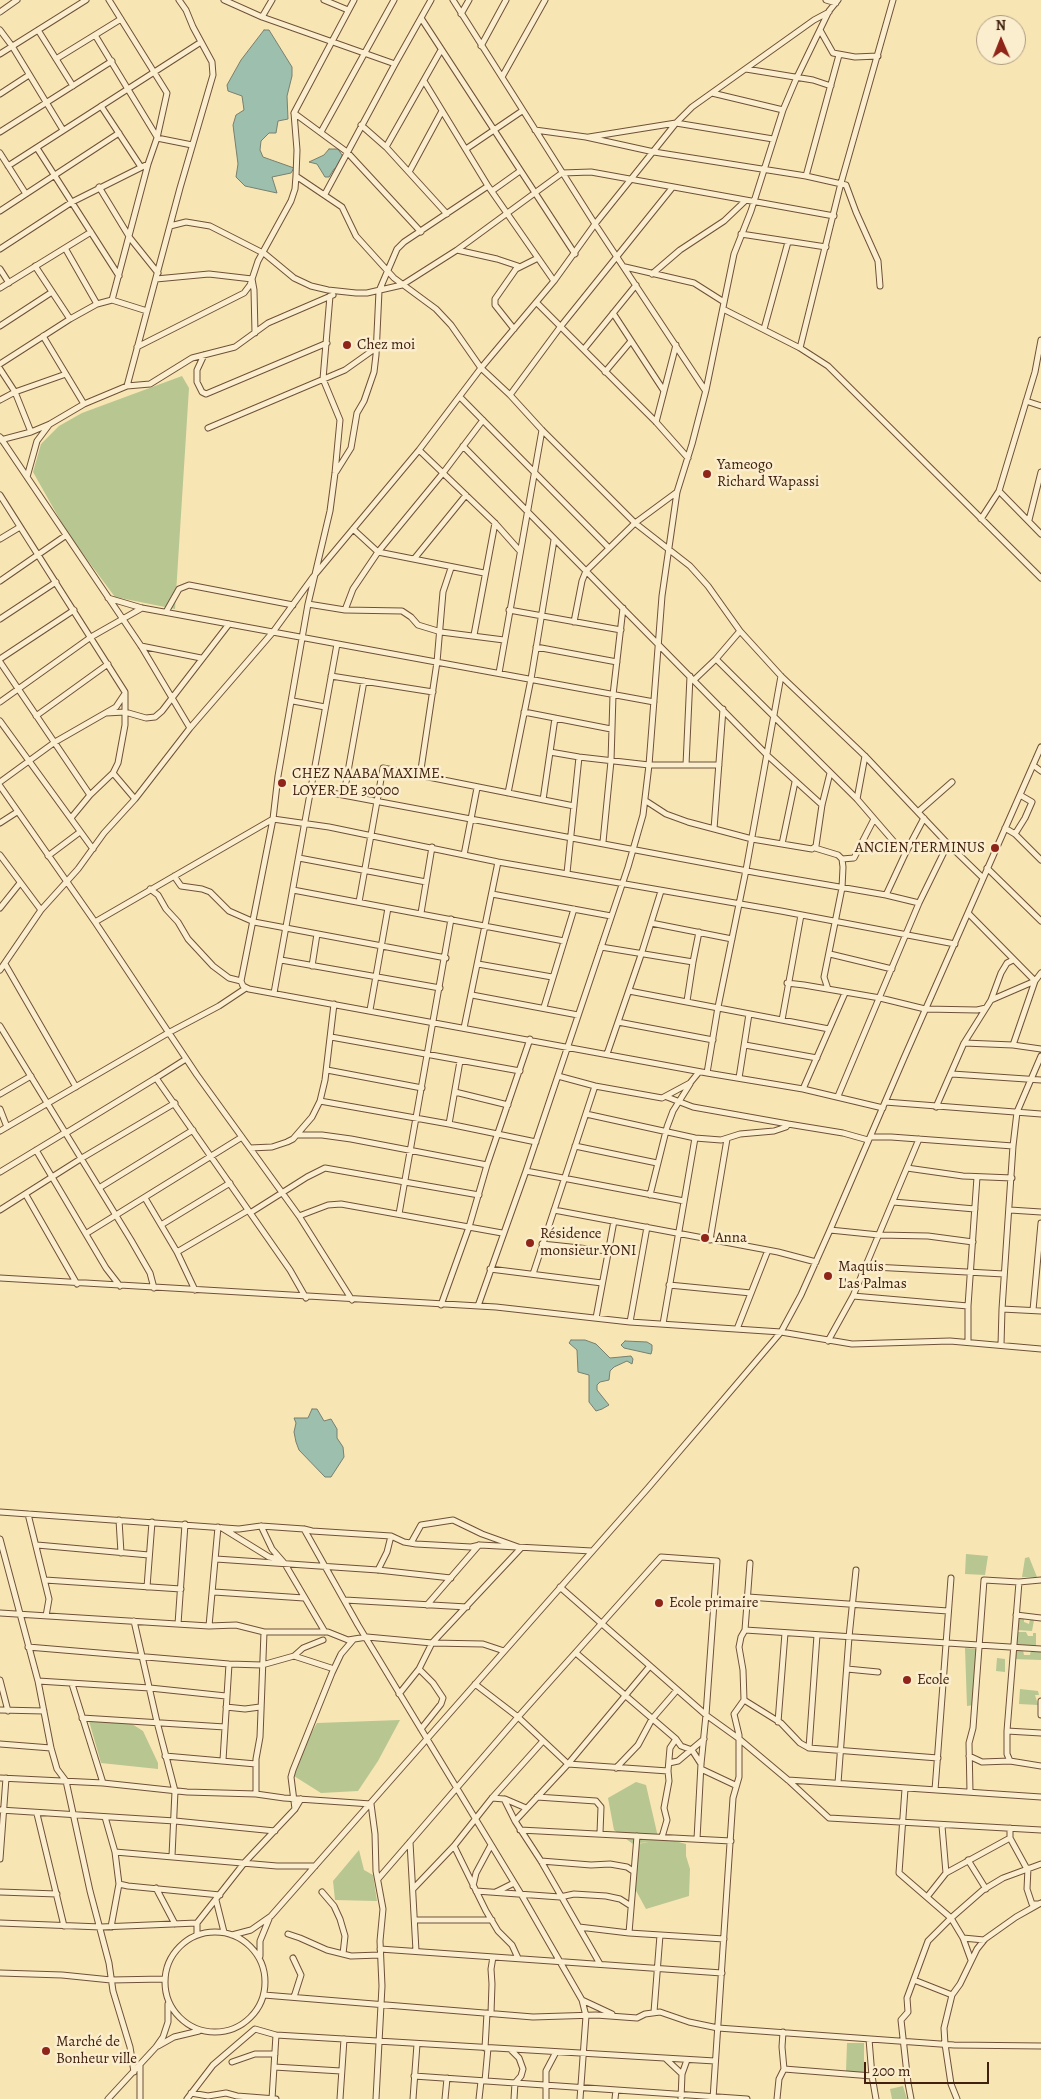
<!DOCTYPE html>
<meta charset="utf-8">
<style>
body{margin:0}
#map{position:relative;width:1041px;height:2099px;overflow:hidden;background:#f8e5b4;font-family:Alegreya,serif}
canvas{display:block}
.north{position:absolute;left:976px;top:15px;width:50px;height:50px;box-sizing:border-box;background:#faeece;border:1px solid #b09c82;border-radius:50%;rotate:359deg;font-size:14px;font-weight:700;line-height:20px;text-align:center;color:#41200f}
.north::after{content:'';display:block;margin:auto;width:18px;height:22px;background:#8f2418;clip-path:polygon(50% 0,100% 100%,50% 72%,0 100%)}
.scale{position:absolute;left:864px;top:2062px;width:125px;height:22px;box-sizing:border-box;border:2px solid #41200f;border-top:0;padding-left:6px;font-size:15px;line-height:18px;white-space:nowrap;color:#41200f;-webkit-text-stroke:4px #faeece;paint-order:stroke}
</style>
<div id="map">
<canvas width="1041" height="2099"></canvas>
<div class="north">N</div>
<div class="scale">200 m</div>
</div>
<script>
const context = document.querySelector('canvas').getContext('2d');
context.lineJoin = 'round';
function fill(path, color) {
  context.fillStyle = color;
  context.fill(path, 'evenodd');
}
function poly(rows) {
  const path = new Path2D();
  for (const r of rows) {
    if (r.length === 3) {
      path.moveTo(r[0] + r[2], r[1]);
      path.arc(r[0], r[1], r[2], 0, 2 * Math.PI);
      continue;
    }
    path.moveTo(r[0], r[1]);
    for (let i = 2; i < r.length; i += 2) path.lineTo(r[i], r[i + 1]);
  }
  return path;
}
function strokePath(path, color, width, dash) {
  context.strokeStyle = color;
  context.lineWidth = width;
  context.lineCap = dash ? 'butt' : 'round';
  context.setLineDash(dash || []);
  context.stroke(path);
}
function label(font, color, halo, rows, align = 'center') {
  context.font = font + ' Alegreya,serif';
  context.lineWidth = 5;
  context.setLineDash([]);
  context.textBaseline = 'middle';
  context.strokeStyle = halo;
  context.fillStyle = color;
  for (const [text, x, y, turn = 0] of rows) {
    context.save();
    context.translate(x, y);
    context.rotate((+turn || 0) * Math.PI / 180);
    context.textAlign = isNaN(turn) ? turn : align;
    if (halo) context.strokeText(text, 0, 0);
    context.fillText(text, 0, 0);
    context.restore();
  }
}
fill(poly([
 [182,376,189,388,175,609,115,597,68,534,33,472,41,444,59,426,82,413],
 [966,1554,988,1556,985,1575,965,1574],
 [1029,1557,1037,1577,1022,1577,1025,1558],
 [1017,1618,1024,1618,1024,1622,1029,1624,1030,1619,1034,1620,1032,1631,1016,1630],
 [1016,1632,1026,1632,1028,1636,1033,1636,1033,1633,1036,1633,1036,1646,1015,1644],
 [965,1648,976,1649,974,1705,967,1706],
 [1014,1650,1023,1650,1024,1655,1030,1655,1031,1650,1041,1651,1041,1660,1013,1659],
 [997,1658,1005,1659,1005,1672,996,1671],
 [1020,1689,1038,1691,1039,1695,1035,1695,1038,1705,1019,1704],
 [400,1720,378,1761,358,1791,321,1793,294,1776,306,1742,317,1723],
 [89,1721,132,1724,143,1731,158,1763,158,1769,101,1763],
 [636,1782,646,1785,658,1837,655,1840,664,1838,686,1844,686,1856,690,1869,689,1896,646,1909,634,1887,638,1844,648,1842,633,1844,614,1830,608,1798],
 [359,1850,364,1870,373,1875,377,1901,335,1900,333,1881],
 [847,2043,864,2043,864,2072,846,2072],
 [903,2086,907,2099,892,2099,890,2089]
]), '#b8c691');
const water = poly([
 [264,30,269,30,292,67,292,76,287,96,288,119,278,121,276,133,269,133,261,141,260,150,263,157,294,168,291,173,272,177,277,193,245,186,236,177,238,164,233,125,236,115,244,110,242,96,228,91,227,85,241,60,264,30],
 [329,149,338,149,344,158,341,166,334,169,329,177,325,177,317,164,309,162,324,155,329,149],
 [571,1340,585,1340,596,1344,610,1358,631,1356,633,1359,632,1364,627,1361,614,1367,610,1371,609,1380,600,1382,597,1385,597,1390,609,1405,602,1409,596,1411,589,1402,589,1375,578,1372,577,1350,569,1343,571,1340],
 [625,1341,647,1342,652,1345,652,1350,651,1354,624,1348,621,1345,625,1341],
 [312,1409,317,1409,324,1421,331,1419,337,1429,337,1438,343,1447,344,1457,331,1477,325,1477,299,1450,296,1442,294,1432,296,1423,294,1418,308,1418,312,1409]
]);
fill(water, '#9dbfad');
strokePath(water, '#787f6e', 1);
const minor = poly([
 [109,0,167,93,157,138,148,164,112,300],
 [224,0,262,17,395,64],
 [324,0,348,10],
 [354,0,294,113,297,150,296,176,342,207,356,236,394,278,436,309,451,325,481,368,510,395,542,430,635,523,690,566,708,586,740,631,781,676,865,756,948,844,983,878],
 [453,0,595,224,705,390],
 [826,0,836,3],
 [0,12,17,0],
 [461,14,469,0],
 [262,17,272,0],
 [421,18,575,254],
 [0,30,12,46,63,130],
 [38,30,73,86],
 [820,30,833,53,855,57,878,56],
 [95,35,157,137],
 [481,46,506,0],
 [0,54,86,0],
 [56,59,121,19],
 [746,69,813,80,831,86],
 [502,77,545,0],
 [424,81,488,186,554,281],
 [712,93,783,110],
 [0,94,29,75],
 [101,106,141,167],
 [294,113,347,152,421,232],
 [361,125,386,147,447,214],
 [535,130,586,137,654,152,806,176,846,185,856,212,878,261,880,286],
 [0,132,112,61],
 [321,132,394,0],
 [589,137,676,123,773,139],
 [157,138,192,145],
 [386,147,441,50],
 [37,148,119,276],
 [466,149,522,111],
 [0,153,26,194],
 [8,166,201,42],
 [409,172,442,111],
 [806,176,839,55],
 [99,187,130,238,158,273],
 [492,191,520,171],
 [325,194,395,64,431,0],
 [0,211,119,133],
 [170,226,186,222,210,226,265,254,294,278,311,286,328,290,356,293,367,293,402,285,457,250,562,173,591,172,834,216],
 [741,234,826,247],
 [65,248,97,304],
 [0,249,72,202,148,164],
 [457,250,497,259,518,266],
 [35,266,70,319],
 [625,267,694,283,724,302],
 [0,269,9,283],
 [652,274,680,250,724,221,745,201],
 [156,279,209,274,252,279,254,290,255,333],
 [0,288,91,232],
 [330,296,323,379,340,420,335,473,330,511,308,604,278,776,273,819,241,981,243,986,249,989,707,1073,803,1089,883,1108],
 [537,303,656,422,688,458],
 [723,309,800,348,828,366,1041,578],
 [613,313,664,391],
 [0,326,52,292],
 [514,329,495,305,495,299,516,269,538,258],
 [764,329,788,242],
 [43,336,84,404],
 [137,347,244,293,250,285,258,261,291,201,295,189,296,176],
 [800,348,841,183,893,0],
 [584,349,636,285],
 [204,355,197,370,197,382,202,392,206,394,327,343],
 [0,364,70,319,97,304,112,300,147,311],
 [0,369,15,392,31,432],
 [605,372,631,341],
 [127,386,180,188,213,75,212,62,193,27,186,10,179,0],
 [510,395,561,326,672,188],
 [460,397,608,547],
 [0,400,15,392,66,374],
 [1026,401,1041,406],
 [656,422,676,345],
 [208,428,345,370,376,348],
 [0,437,141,646,190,728],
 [0,440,31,432,50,424,84,404,127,386,150,384,192,358,235,347,268,323,333,295],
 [463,446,767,755,822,805],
 [419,450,495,523,519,550],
 [336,472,351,448,357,413,364,401,374,372,376,355,379,291,397,249,404,242,488,186],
 [27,477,37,441,49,425],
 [999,491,1041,534],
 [0,495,125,692,125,725,118,763,113,773,90,795,71,818],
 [981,519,999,491,1035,372,1041,340],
 [1029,520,1041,472],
 [353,529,378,552,484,573],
 [0,539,20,527],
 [414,559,466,495],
 [0,581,65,536],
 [108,598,142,608,654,702],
 [308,604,345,610,402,611,411,617,418,625,441,632,504,640],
 [345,610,353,589,378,552,443,473,483,420],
 [509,610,621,630],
 [166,612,179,589,189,585,293,605],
 [0,619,56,582],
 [574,622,582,581,586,571,635,523,677,492],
 [474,635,495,523],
 [141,646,201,658],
 [536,647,617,662],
 [0,659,74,610],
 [716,659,857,799,895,843,906,852],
 [0,662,90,795],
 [499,673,542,430],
 [331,676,433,692],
 [694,680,716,659,740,631],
 [293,701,325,707],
 [0,702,91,637,142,608],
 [524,712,611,729],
 [106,713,125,712,146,718,155,717,162,711,229,624],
 [36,716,108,664],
 [0,721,93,849],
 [550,752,579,757,649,765,719,765],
 [686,765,690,676],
 [1033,765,1041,771],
 [113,773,135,799],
 [420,776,437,662,443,592,451,568],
 [0,782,55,742,116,707,124,695],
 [0,786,95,922,197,1075,299,1216,352,1300],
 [311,789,758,873,886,895,919,903],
 [508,793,531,679,554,540],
 [344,794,364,681],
 [857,799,865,756],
 [543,800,555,718],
 [646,801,666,814,688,822,752,839,812,849,816,846,822,805,830,773],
 [919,811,952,782],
 [0,823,17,812],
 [1005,828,1015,834,1041,860],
 [714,829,723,709],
 [1015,834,1025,818,1032,802,1020,795],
 [603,842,611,761,613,695,623,608],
 [782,844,795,782],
 [815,848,838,855,842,859,843,867,842,888,824,977,828,989],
 [0,855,41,910],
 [464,855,477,788],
 [48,856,80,832],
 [299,858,426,882],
 [842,859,854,858,874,819],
 [987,868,1041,921],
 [567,873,579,757],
 [174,876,181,886,202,889,210,892,229,911,254,922,446,958],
 [150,889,158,895,166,909,178,922,188,939,213,966,229,978,241,981],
 [293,890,564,941],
 [492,894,611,916],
 [886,895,906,852,924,818],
 [359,902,383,768,574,806],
 [0,908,20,883],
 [421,913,432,847],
 [968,913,1035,981],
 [95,922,273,819,329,827,498,862,781,911,955,944],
 [651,923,732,939],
 [601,947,693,962,687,1001],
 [830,954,892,969],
 [281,960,440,988],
 [693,962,699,932],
 [5,964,76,1087],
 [478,964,552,977],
 [312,966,317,934],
 [0,970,41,910,78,869,104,833,135,799,190,728,273,632,313,577,419,450,481,368,554,281,595,224,676,123,692,107,814,20,829,12],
 [787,983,804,985,880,998,925,1009,977,1010,986,1008,991,1000,1035,981,1041,973],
 [629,991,829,1029],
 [274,993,337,644],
 [472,995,578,1015],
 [991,1000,1001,973,1007,963,1013,960],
 [544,1007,574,909],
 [370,1010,388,908],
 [782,1020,801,915],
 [618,1022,713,1040],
 [0,1026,131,1240,150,1273,154,1288],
 [464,1028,498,862],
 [331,1037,520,1071],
 [964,1043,986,1008],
 [745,1045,817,1058],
 [1013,1045,1035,981],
 [607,1054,641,955,661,891],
 [327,1070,422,1088],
 [707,1073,718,1007,746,870,781,676],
 [952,1074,1041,1080],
 [558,1076,595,1086,662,1098,690,1083,699,1072],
 [156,1078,186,1059],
 [739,1078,749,1014],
 [803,1089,845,993],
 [455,1092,508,1105],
 [0,1094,31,1076],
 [838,1096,919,903,948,844],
 [667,1097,693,1107,788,1124],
 [320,1101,449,1124,536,1142],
 [885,1102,1041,1114],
 [936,1107,964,1043,1013,1045,1041,1049],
 [0,1109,7,1127],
 [586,1114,695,1138,721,1140,740,1134,774,1131,786,1127,788,1124,843,1133,868,1140],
 [449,1124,460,1061],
 [0,1131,168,1033,219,1006,246,988],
 [66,1133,156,1078,290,1270,306,1298],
 [297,1135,322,1135,351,1139,487,1165],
 [870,1137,891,1137,1013,1146],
 [575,1146,657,1163],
 [250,1148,272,1147,287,1142,293,1139,312,1117,320,1101,325,1080,334,1004],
 [36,1150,106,1268,120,1286],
 [907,1168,963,1176,1012,1178],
 [526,1171,684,1201],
 [0,1172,66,1132],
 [99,1188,193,1130],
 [26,1195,77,1284],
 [650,1195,667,1127,673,1111,690,1084],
 [145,1198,177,1252,195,1290],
 [893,1202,975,1209],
 [0,1210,82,1158,175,1103],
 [554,1210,778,1252,816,1262],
 [1010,1210,1041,1212],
 [250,1213,307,1177,325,1168,479,1195],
 [399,1214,451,919],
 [299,1216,328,1205,341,1204,502,1233],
 [161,1225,230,1183],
 [830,1230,879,1235,928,1236,973,1242],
 [87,1233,242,1137],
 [710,1240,727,1139],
 [542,1244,608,1251],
 [177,1252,247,1211],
 [490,1269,602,1283],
 [863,1271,874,1267,1004,1274],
 [533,1274,595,1086],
 [0,1278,496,1307,630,1322,781,1332,852,1344,950,1341,1041,1349],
 [669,1285,751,1293],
 [853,1296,968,1306],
 [441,1305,469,1227,487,1165,530,1039],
 [478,1306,526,1171,628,867,643,815,649,765,662,596,677,492,692,444,706,390,734,254,751,211,783,110,797,77,829,11,838,0],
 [1002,1309,1041,1311],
 [1033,1310,1041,1223],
 [596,1318,614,1221],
 [630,1322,647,1227],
 [663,1324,695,1138],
 [737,1329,768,1250],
 [828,1341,853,1296,919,1139],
 [968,1342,968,1306,977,1177],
 [1001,1345,1002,1309,1013,1146,1017,1112,1041,1056],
 [0,1512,239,1529,261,1526,304,1529,312,1531,391,1536,404,1542,416,1544,471,1547,480,1545,592,1551],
 [28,1514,49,1599,46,1616],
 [119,1520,121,1553],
 [261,1526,272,1549,285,1564,325,1632],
 [222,1528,269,1557,279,1559],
 [304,1529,358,1625,521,1894,582,2000,586,2016,580,2099],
 [0,1539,38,1681,51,1748,57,1769,66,1781,90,1891,109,1963,113,1991,130,2047,134,2072],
 [37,1545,149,1555],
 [216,1559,378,1570,451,1578],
 [378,1570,387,1552,391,1536],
 [45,1580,181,1589],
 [147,1587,152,1522],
 [560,1587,706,1715,738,1738,788,1780,829,1818,1041,1830],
 [214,1592,304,1598],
 [748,1597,948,1611],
 [345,1600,467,1607],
 [427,1605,479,1545],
 [0,1613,209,1626,236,1625,264,1632,328,1632,348,1640,367,1637,432,1643,483,1644,504,1651],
 [1016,1615,1041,1618],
 [134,1621,157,1722,175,1791,172,1856],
 [178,1624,185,1524],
 [209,1626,218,1527],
 [745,1630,1041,1649],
 [28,1647,229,1664,262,1665,294,1656,303,1648,323,1640],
 [576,1653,676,1739,681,1746,692,1750,701,1764],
 [294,1656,331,1668],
 [419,1669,433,1683,443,1698,441,1704,421,1729],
 [847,1669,878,1672],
 [0,1680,8,1711],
 [38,1681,150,1688,226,1696],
 [72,1684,103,1783],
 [475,1684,518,1717,568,1764,668,1771],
 [399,1694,419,1669,432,1643,521,1548,482,1534,453,1520,421,1525,411,1543],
 [744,1700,781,1723,800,1743,809,1748,938,1758],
 [1041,1701,1041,1715],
 [226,1707,245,1709,260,1707],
 [0,1710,44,1711],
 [82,1718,225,1727],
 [778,1722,785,1633],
 [1007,1731,1041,1733],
 [0,1744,51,1748],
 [809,1748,817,1635],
 [165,1756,256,1764],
 [969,1756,982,1762,1010,1761,1041,1766],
 [223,1760,229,1664],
 [1010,1761,1007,1754,1007,1731,1019,1582],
 [669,1763,678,1761,704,1739],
 [616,1768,638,1745,652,1719,677,1690],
 [701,1769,735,1785],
 [0,1778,103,1783,187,1792,256,1794,284,1798,371,1804,375,1834,376,1871,383,1909,380,1941,382,1986,376,2099],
 [788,1780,1041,1797],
 [838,1783,849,1637,856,1570],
 [905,1789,899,1873,951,1918,963,1938,971,1960],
 [935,1790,951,1578],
 [970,1792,969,1743,973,1728,984,1580,1019,1582,1041,1580],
 [256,1794,256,1759,260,1737,264,1632],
 [537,1797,596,1801,601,1807,600,1833],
 [492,1798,504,1799,515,1821,541,1861,600,1964],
 [505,1799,526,1808],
 [295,1809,291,1777,293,1770,332,1673,341,1654,353,1640],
 [0,1810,175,1821,275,1831],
 [37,1814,64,1926],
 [105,1817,115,1852,119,1884,111,1927],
 [515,1821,568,1764,650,1666],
 [942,1826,946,1873],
 [1010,1828,1010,1838,1027,1869],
 [520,1830,731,1841],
 [662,1837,667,1820,664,1808,669,1781,668,1771,670,1748,676,1739],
 [410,1842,416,1951],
 [454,1846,486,1911,498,1931,512,1945,518,1958],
 [115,1852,277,1866,315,1866],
 [0,1859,6,1778],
 [968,1860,986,1889],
 [541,1861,591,1865,610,1864,627,1867,633,1871],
 [1028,1868,1027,1889,1032,1904,1038,1904],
 [378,1879,518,1717,661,1557,717,1561,706,1715,701,1764,697,1839],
 [119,1884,128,1886,220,1895],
 [473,1886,476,1873,491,1845],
 [156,1888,175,1924],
 [413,1889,454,1846,492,1798,543,1741],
 [476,1891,560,1897,574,1894,606,1896,620,1899,631,1906],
 [0,1892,57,1894],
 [322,1892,334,1906,340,1919,345,1936,343,1954,351,1956,380,1955],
 [496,1892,514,1883],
 [927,1897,946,1873,1010,1838],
 [216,1900,224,1932],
 [415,1920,492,1920],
 [0,1923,101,1927,197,1923],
 [579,1927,629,1933,724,1939],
 [215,1982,50],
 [629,1933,637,1836],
 [288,1934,300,1938,327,1950,343,1954],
 [197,1935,197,1923,245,1862,295,1809,301,1799],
 [232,1935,251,1930,271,1916,648,1488,781,1332,801,1295,830,1230,904,1058,1041,747],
 [963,1938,984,1940],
 [380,1949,722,1973],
 [260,1956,260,1941,269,1919],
 [293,1958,301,1975,294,1997],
 [0,1973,62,1975,111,1980,164,1979],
 [914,1980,952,1995],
 [264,1995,533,2017,596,2015,637,2018,645,2014,660,2012,689,2022,718,2028,954,2045,1041,2046],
 [582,2000,612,2014],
 [654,2012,660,1935],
 [491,2013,492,1984,491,1969,493,1957],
 [869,2039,872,2076,876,2099],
 [158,2046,174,2037,199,2031],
 [485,2048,487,2013],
 [511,2050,519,2058,523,2069,521,2076,515,2083,514,2099],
 [666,2059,682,2074],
 [232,2062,255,2054,275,2054],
 [274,2067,341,2071],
 [784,2069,872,2076],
 [414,2076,747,2099],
 [485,2081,488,2048],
 [191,2093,208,2096,226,2093,237,2096,276,2099],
 [108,2099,156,2047,163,2037,168,2022,168,2004],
 [140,2099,140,2065],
 [187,2099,213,2065,255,2029,276,2035,715,2061],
 [272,2099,276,2035],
 [340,2099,344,2039],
 [413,2099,417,2044],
 [445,2099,447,2078],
 [479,2099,481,2081],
 [546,2099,546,2071,556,2052],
 [615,2099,616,2090],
 [681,2099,682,2074,687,2060],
 [713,2099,733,1798,739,1777,739,1735,734,1714,744,1700,743,1670,739,1647,741,1637,745,1630,750,1563],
 [777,2099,779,2079,784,2069,782,2047,783,2032],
 [911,2099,908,2083,901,2020,908,2012,907,1998,928,1941,951,1918,983,1890,1003,1878,1041,1864],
 [957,2099,951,2084,945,2044,944,2028,952,1995,960,1984,977,1949,985,1939,1016,1917,1041,1903]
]);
strokePath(minor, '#6f5138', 7);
strokePath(minor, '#faeece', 5);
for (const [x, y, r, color] of [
 [347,345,5,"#8f2418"],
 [707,474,5,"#8f2418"],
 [282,783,5,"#8f2418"],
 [995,848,5,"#8f2418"],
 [705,1238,5,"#8f2418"],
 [530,1243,5,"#8f2418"],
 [828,1276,5,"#8f2418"],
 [659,1603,5,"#8f2418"],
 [907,1680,5,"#8f2418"],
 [46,2051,5,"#8f2418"]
]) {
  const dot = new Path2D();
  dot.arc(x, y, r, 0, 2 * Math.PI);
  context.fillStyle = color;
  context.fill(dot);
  strokePath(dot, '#faeece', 2);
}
label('15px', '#41200f', '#faeece', [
 ["Chez moi",357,345],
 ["Yameogo",717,465],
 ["Richard Wapassi",717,482],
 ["CHEZ NAABA MAXIME.",292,774],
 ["LOYER DE 30000",292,791],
 ["ANCIEN TERMINUS",985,848,"right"],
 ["Résidence",540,1234],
 ["monsieur YONI",540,1251],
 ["Anna",715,1238],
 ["Maquis",838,1267],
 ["L'as Palmas",838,1284],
 ["Ecole primaire",669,1603],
 ["Ecole",917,1680],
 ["Marché de",56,2042],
 ["Bonheur ville",56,2059]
], 'left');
</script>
